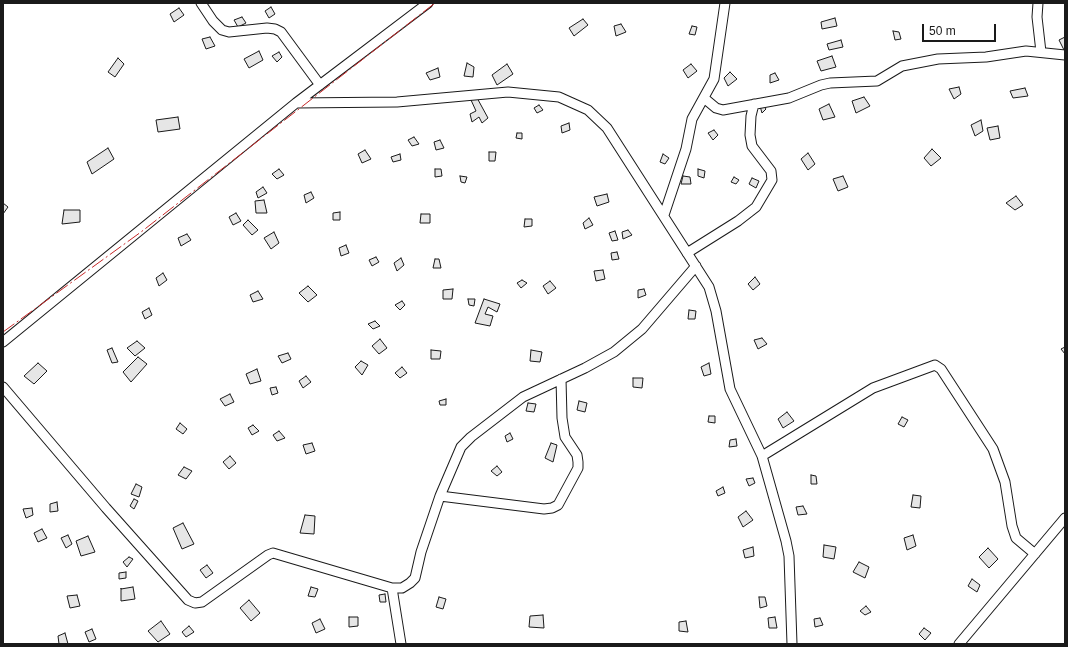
<!DOCTYPE html>
<style>
body{margin:0}
#map{position:relative;width:1068px;height:647px;overflow:hidden;background:#fff;font-family:Arial,sans-serif}
canvas{display:block}
.frame{position:absolute;inset:0;border:4px solid #1a1a1a;pointer-events:none}
.scale{position:absolute;left:922px;top:24px;width:74px;height:18px;box-sizing:border-box;border:2px solid #1a1a1a;border-top:0;padding-left:5px;font-size:12px;line-height:14px;white-space:nowrap;color:#1a1a1a;-webkit-text-stroke:3px #fff;paint-order:stroke}
</style>
<div id="map">
<canvas width="1068" height="647"></canvas>
<div class="frame"></div>
<div class="scale">50 m</div>
</div>
<script>
const context = document.querySelector('canvas').getContext('2d');
context.lineJoin = 'round';
function fill(path, color) {
  context.fillStyle = color;
  context.fill(path, 'evenodd');
}
function poly(rows) {
  const path = new Path2D();
  for (const r of rows) {
    path.moveTo(r[0], r[1]);
    for (let i = 2; i < r.length; i += 2) path.lineTo(r[i], r[i + 1]);
  }
  return path;
}
function strokePath(path, color, width, dash) {
  context.strokeStyle = color;
  context.lineWidth = width;
  context.lineCap = dash ? 'butt' : 'round';
  context.setLineDash(dash || []);
  context.stroke(path);
}
const building = poly([
 [271,7,275,14,269,18,265,11,271,7],
 [179,8,184,15,174,22,170,14,179,8],
 [242,17,246,23,238,27,234,20,242,17],
 [835,18,837,26,822,29,821,22,835,18],
 [583,19,588,25,574,36,569,28,583,19],
 [621,24,626,32,616,36,614,26,621,24],
 [692,26,697,27,695,35,689,34,692,26],
 [893,31,899,32,901,39,895,40,893,31],
 [210,37,215,46,206,49,202,39,210,37],
 [1065,37,1065,52,1059,40,1065,37],
 [841,40,843,47,829,50,827,44,841,40],
 [259,51,263,60,249,68,244,59,259,51],
 [279,52,282,57,277,62,272,56,279,52],
 [832,56,836,67,821,71,817,61,832,56],
 [118,58,124,64,115,77,108,72,118,58],
 [467,63,474,67,473,77,464,76,467,63],
 [507,64,513,74,497,85,492,75,507,64],
 [691,64,697,71,688,78,683,70,691,64],
 [438,68,440,77,430,80,426,73,438,68],
 [730,72,737,79,728,86,724,78,730,72],
 [775,73,779,80,770,83,770,75,775,73],
 [959,87,961,94,954,99,949,89,959,87],
 [1025,88,1028,96,1013,98,1010,91,1025,88],
 [476,96,488,118,482,123,479,117,472,122,470,114,476,111,471,100,476,96],
 [864,97,870,106,856,113,852,101,864,97],
 [829,104,835,117,823,120,819,109,829,104],
 [539,105,543,110,537,113,534,108,539,105],
 [763,105,766,109,762,113,760,106,763,105],
 [178,117,180,129,158,132,156,120,178,117],
 [981,120,983,131,975,136,971,125,981,120],
 [569,123,570,130,562,133,561,126,569,123],
 [998,126,1000,138,990,140,987,128,998,126],
 [714,130,718,135,713,140,708,133,714,130],
 [517,133,522,133,522,139,516,138,517,133],
 [414,137,419,144,412,146,408,140,414,137],
 [440,140,444,148,436,150,434,142,440,140],
 [108,148,114,159,92,174,87,162,108,148],
 [932,149,941,158,931,166,924,158,932,149],
 [365,150,371,159,362,163,358,154,365,150],
 [489,152,496,152,495,161,489,161,489,152],
 [808,153,815,164,808,170,801,159,808,153],
 [400,154,401,160,393,162,391,157,400,154],
 [663,154,669,158,665,164,660,162,663,154],
 [279,169,284,175,277,179,272,174,279,169],
 [435,169,441,169,442,176,435,177,435,169],
 [698,169,705,171,704,178,698,176,698,169],
 [460,176,467,177,465,183,461,182,460,176],
 [683,176,690,177,691,184,681,184,683,176],
 [843,176,848,187,838,191,833,179,843,176],
 [734,177,739,180,736,184,731,182,734,177],
 [752,178,759,181,756,188,749,184,752,178],
 [263,187,267,193,258,198,256,192,263,187],
 [311,192,314,198,306,203,304,195,311,192],
 [607,194,609,202,597,206,594,197,607,194],
 [1016,196,1023,205,1015,210,1006,203,1016,196],
 [264,200,267,213,256,213,255,201,264,200],
 [3,203,8,207,3,214,3,203],
 [64,210,80,210,80,222,62,224,64,210],
 [340,212,340,220,333,220,333,213,340,212],
 [236,213,241,221,233,225,229,217,236,213],
 [421,214,430,214,430,223,420,223,421,214],
 [589,218,593,225,585,229,583,223,589,218],
 [525,219,532,219,532,226,524,227,525,219],
 [248,220,258,230,252,235,243,225,248,220],
 [628,230,632,235,623,239,622,232,628,230],
 [615,231,618,240,612,241,609,233,615,231],
 [274,232,279,243,271,249,264,238,274,232],
 [187,234,191,240,181,246,178,238,187,234],
 [346,245,349,253,341,256,339,248,346,245],
 [617,252,619,259,612,260,611,253,617,252],
 [376,257,379,262,372,266,369,260,376,257],
 [401,258,404,265,397,271,394,263,401,258],
 [435,259,439,259,441,268,433,268,435,259],
 [603,270,605,279,596,281,594,271,603,270],
 [163,273,167,280,159,286,156,278,163,273],
 [755,277,760,284,753,290,748,284,755,277],
 [522,280,527,283,521,288,517,283,522,280],
 [550,281,556,288,548,294,543,286,550,281],
 [308,286,317,295,308,302,299,293,308,286],
 [453,289,452,299,443,299,443,290,453,289],
 [644,289,646,295,638,298,638,290,644,289],
 [258,291,263,299,253,302,250,295,258,291],
 [468,299,475,299,474,306,469,305,468,299],
 [484,299,500,304,497,312,488,307,485,314,493,316,490,326,475,323,484,299],
 [402,301,405,305,400,310,395,305,402,301],
 [149,308,152,315,145,319,142,312,149,308],
 [689,310,696,311,695,319,688,319,689,310],
 [375,321,380,326,373,329,368,324,375,321],
 [762,338,767,344,758,349,754,340,762,338],
 [380,339,387,348,379,354,372,346,380,339],
 [137,341,145,348,135,356,127,348,137,341],
 [1065,347,1065,354,1061,349,1065,347],
 [112,348,118,362,112,363,107,350,112,348],
 [431,350,441,351,440,359,431,359,431,350],
 [531,350,542,352,540,362,530,361,531,350],
 [288,353,291,359,282,363,278,356,288,353],
 [138,357,147,364,131,382,123,372,138,357],
 [361,361,368,365,362,375,355,367,361,361],
 [38,363,47,371,34,384,24,376,38,363],
 [709,363,711,374,704,376,701,367,709,363],
 [402,367,407,373,400,378,395,373,402,367],
 [257,369,261,381,250,384,246,374,257,369],
 [306,376,311,382,303,388,299,381,306,376],
 [633,378,643,378,642,388,633,387,633,378],
 [276,387,278,393,272,395,270,388,276,387],
 [230,394,234,402,225,406,220,399,230,394],
 [446,399,446,405,440,405,439,401,446,399],
 [579,401,587,403,585,412,577,410,579,401],
 [528,403,536,404,534,412,526,411,528,403],
 [787,412,794,421,783,428,778,419,787,412],
 [709,416,715,416,715,423,708,422,709,416],
 [902,417,908,420,904,427,898,424,902,417],
 [180,423,187,429,183,434,176,429,180,423],
 [253,425,259,431,252,435,248,428,253,425],
 [279,431,285,438,277,441,273,435,279,431],
 [510,433,513,439,507,442,505,436,510,433],
 [736,439,737,446,729,447,730,440,736,439],
 [312,443,315,451,306,454,303,445,312,443],
 [551,443,557,445,553,462,545,458,551,443],
 [230,456,236,463,229,469,223,462,230,456],
 [497,466,502,472,497,476,491,471,497,466],
 [184,467,192,471,186,479,178,475,184,467],
 [811,475,816,476,817,484,811,484,811,475],
 [753,478,755,483,749,486,746,479,753,478],
 [136,484,142,487,139,497,131,494,136,484],
 [723,487,725,493,718,496,716,491,723,487],
 [913,495,921,496,920,508,911,507,913,495],
 [134,499,138,501,134,509,130,506,134,499],
 [57,502,58,511,50,512,50,504,57,502],
 [803,506,807,514,798,515,796,507,803,506],
 [32,508,33,515,26,518,23,509,32,508],
 [746,511,753,520,743,527,738,517,746,511],
 [305,515,315,516,314,534,300,533,305,515],
 [183,523,194,544,182,549,173,528,183,523],
 [42,529,47,538,38,542,34,533,42,529],
 [68,535,72,544,66,548,61,538,68,535],
 [913,535,916,546,907,550,904,538,913,535],
 [88,536,95,552,81,556,76,541,88,536],
 [824,545,836,547,834,559,823,557,824,545],
 [753,547,754,556,745,558,743,550,753,547],
 [988,548,998,559,989,568,979,557,988,548],
 [129,557,133,559,127,567,123,562,129,557],
 [859,562,869,567,865,578,853,572,859,562],
 [207,565,213,573,206,578,200,570,207,565],
 [126,572,126,578,119,579,119,573,126,572],
 [972,579,980,585,977,592,968,586,972,579],
 [133,587,135,599,121,601,121,588,121,589,133,587],
 [311,587,318,589,315,597,308,596,311,587],
 [385,594,386,602,380,602,379,595,385,594],
 [77,595,80,606,70,608,67,596,77,595],
 [439,597,446,599,443,609,436,607,439,597],
 [759,597,765,597,767,606,760,608,759,597],
 [249,600,260,613,251,621,240,608,249,600],
 [866,606,871,612,865,615,860,611,866,606],
 [543,615,544,628,529,627,530,616,543,615],
 [349,617,358,617,358,626,349,627,349,617],
 [775,617,777,628,769,628,768,618,775,617],
 [820,618,823,625,815,627,814,619,820,618],
 [320,619,325,629,316,633,312,623,320,619],
 [161,621,170,634,158,642,148,631,161,621],
 [686,621,688,632,679,631,679,622,686,621],
 [189,626,194,632,186,637,182,632,189,626],
 [924,628,931,633,925,640,919,634,924,628],
 [92,629,96,639,89,642,85,632,92,629],
 [65,633,68,644,59,644,58,636,65,633]
]);
fill(building, '#e6e6e6');
strokePath(building, '#1a1a1a', 1);
const street = poly([
 [201,3,213,21,222,30,229,32,267,28,275,29,281,32,320,85],
 [1038,3,1037,17,1041,52],
 [704,98,716,108,723,110,789,98,821,85,830,83,877,81,902,66,938,59,986,57,1026,51,1065,55],
 [296,103,397,102,508,92,559,97,588,110,607,128,709,287,716,311,730,389,762,456,786,541,789,556,792,644],
 [664,215,686,149,692,119,714,79,725,3],
 [687,253,738,221,756,207,772,180,771,171,752,146,750,135,751,116,754,104],
 [3,342,296,103,428,3],
 [3,387,106,508,188,600,195,603,202,602,268,555,273,553,392,588,402,588,410,583,415,578,421,552,440,496,461,447,471,437,523,397,585,368,614,352,642,329,696,266],
 [762,456,873,388,935,365,941,369,993,449,1005,482,1012,526,1016,538,1035,554],
 [440,496,544,509,552,508,558,505,578,468,578,462,577,455,565,437,562,418,561,379],
 [392,588,401,644],
 [959,644,1065,518]
]);
strokePath(street, '#1a1a1a', 11);
strokePath(street, '#fff', 9);
strokePath(poly([
 [3,332,141,232,435,3]
]), '#c62828', 1, [14, 3, 2, 3]);
</script>
